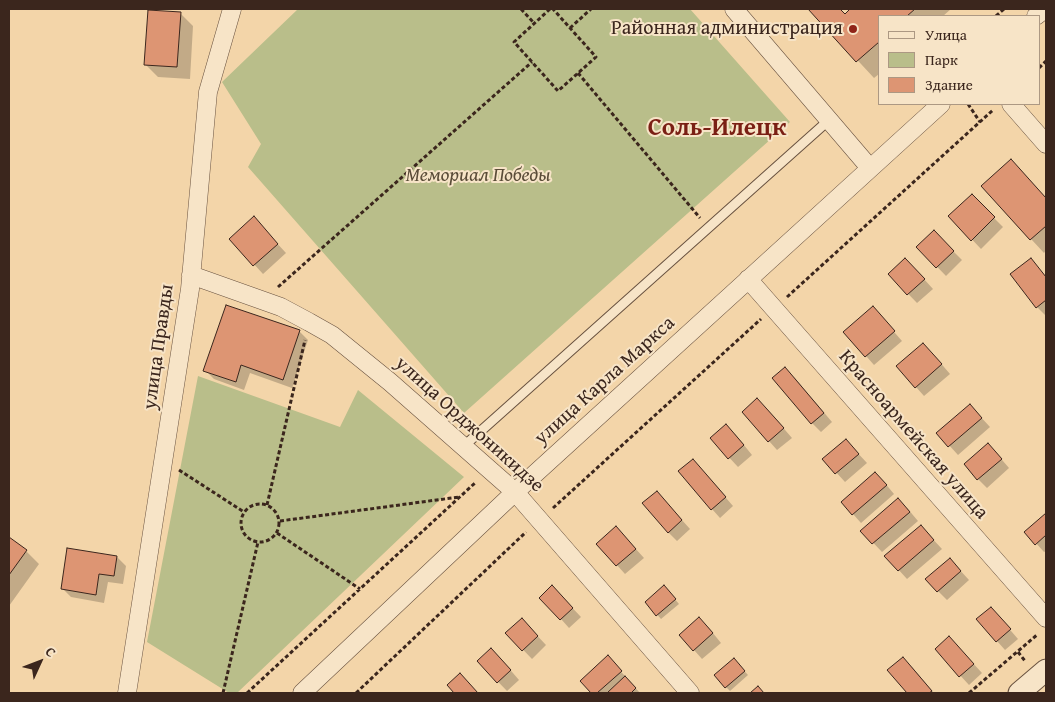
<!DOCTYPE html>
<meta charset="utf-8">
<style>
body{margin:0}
#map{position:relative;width:1055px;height:702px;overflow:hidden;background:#f3d5a9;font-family:"Gentium Book Plus",serif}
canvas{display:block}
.frame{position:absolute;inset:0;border:10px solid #3b261d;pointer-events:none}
.legend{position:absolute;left:878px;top:15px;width:162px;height:90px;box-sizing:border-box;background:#f7e4c7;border:1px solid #ac9883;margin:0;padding:6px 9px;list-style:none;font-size:15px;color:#3b261d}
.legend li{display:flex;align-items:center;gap:10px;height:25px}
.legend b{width:25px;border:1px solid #ac9883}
.north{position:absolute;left:15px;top:637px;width:50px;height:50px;-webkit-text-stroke:4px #f7e4c7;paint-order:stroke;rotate:47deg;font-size:14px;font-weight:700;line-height:20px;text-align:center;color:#3b261d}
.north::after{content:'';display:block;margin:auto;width:18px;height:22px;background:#3b261d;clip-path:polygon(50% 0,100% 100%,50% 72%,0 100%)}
</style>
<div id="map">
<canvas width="1055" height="702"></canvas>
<div class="frame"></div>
<ul class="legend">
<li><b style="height:6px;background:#f7e4c7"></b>Улица</li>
<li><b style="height:14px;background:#b9be8a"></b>Парк</li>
<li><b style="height:14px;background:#dd9573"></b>Здание</li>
</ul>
<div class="north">С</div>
</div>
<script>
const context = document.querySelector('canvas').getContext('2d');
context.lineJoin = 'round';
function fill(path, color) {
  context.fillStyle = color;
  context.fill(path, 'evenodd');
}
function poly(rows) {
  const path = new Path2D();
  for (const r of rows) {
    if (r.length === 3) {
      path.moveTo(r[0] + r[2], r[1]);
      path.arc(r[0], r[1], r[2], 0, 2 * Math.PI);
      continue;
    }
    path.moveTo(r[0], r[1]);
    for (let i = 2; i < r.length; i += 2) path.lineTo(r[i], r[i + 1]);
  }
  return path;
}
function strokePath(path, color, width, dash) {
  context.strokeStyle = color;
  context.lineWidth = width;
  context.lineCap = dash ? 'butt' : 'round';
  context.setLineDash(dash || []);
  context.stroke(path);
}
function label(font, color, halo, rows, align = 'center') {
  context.font = font + ' "Gentium Book Plus",serif';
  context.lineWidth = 4;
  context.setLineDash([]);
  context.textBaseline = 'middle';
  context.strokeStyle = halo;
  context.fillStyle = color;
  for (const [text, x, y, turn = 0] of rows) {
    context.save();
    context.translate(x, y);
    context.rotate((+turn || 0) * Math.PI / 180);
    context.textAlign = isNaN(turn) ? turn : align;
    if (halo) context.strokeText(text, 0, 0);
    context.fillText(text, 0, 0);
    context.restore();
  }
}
fill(poly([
 [298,9,690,9,790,122,464,413,248,167,261,144,222,82],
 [198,376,340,427,358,390,464,477,237,693,229,693,147,642]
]), '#b9be8a');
fill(poly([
 [810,9,843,9,841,10,846,15,852,9,951,9,943,16,879,16,879,74,874,78],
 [180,13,193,26,190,79,158,77,145,64],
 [1024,174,1046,198,1046,250,1044,253,982,186],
 [972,196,1003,227,981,249,950,216],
 [262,227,286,253,263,274,231,239],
 [934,232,962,260,946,276,918,247],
 [1031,259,1046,277,1045,315,1037,307],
 [914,268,933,289,917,303,889,274],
 [881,317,902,341,874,365,845,332],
 [299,331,308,340,292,388,250,373,244,390,214,379,205,370],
 [932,353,950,374,924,396,916,387],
 [794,377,832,422,821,432,812,423],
 [766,408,792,438,777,450,769,441],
 [978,414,990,427,958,455,938,433],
 [735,434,752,455,738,467,711,438],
 [854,449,867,463,845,482,824,459],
 [997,454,1009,468,987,488,978,479],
 [701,469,733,506,720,518,712,509],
 [884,482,894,494,861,523,853,514],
 [665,501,690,529,677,541,668,532],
 [907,508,918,521,882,552,862,531],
 [1046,514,1046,551,1044,552,1026,532],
 [929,535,942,549,907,579,886,556],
 [625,537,644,558,625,574,598,544],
 [9,538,26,551,39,564,9,606],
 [68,550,117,557,126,566,123,584,108,582,104,603,71,597,62,588],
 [958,568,969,580,947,600,938,591],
 [668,591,679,604,661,619,646,602],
 [561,596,581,617,569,628,561,619],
 [999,617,1018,639,1005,650,997,641],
 [708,627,721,643,702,659,694,650],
 [530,628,546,645,532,659,507,633],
 [949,637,982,673,969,685,936,649],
 [500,658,519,680,507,691,478,661],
 [738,664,748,675,730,691,726,687],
 [616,666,640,693,593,693,582,681],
 [912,667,934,693,908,693,889,671]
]), '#0003');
const building = poly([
 [808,9,840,9,845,14,850,9,915,9,907,16,879,16,879,42,856,62,808,9],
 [148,10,181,12,177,67,144,65,148,10],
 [1011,159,1046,198,1046,226,1030,240,981,186,1011,159],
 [972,194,995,217,971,241,948,216,972,194],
 [254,216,278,244,253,266,229,239,254,216],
 [934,230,954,251,936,268,916,247,934,230],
 [905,258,925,279,907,295,888,274,905,258],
 [1031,258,1046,277,1046,300,1036,308,1010,274,1031,258],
 [226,305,300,330,283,380,241,365,236,382,203,371,226,305],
 [873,306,895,331,865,357,843,332,873,306],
 [923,343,942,364,915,388,896,366,923,343],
 [785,367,824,413,811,424,772,378,785,367],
 [757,398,784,428,768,442,742,412,757,398],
 [970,404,982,418,948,447,936,433,970,404],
 [726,424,744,445,728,459,710,438,726,424],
 [846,439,859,454,835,474,822,459,846,439],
 [988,443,1002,459,977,480,964,464,988,443],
 [693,459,726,497,711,510,678,471,693,459],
 [875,472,887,485,852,515,841,502,875,472],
 [657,491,682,520,668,533,642,503,657,491],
 [898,498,910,512,872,544,860,531,898,498],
 [1046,513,1046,535,1035,545,1024,532,1046,513],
 [921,525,934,540,898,571,884,556,921,525],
 [616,526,636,549,616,566,596,544,616,526],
 [9,537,27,550,9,575,9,537],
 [67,548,117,556,114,576,99,574,96,595,61,589,67,548],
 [950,558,961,571,937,592,925,579,950,558],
 [552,585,573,608,560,620,539,598,552,585],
 [664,585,676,599,656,616,645,602,664,585],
 [991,607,1011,629,996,642,976,619,991,607],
 [699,617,713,633,693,651,679,635,699,617],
 [522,618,538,636,522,651,505,633,522,618],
 [949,636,974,664,959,677,935,649,949,636],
 [491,648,511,670,497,683,477,661,491,648],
 [608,655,622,671,597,693,591,693,580,681,608,655],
 [903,657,932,691,929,693,907,693,887,670,903,657],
 [734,658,745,671,725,688,714,675,734,658],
 [460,673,478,693,454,693,447,685,460,673],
 [625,676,636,688,631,693,607,693,625,676],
 [758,686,764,693,750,693,758,686]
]);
fill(building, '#dd9573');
strokePath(building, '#3b261d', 1);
const service = poly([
 [464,446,829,120]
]);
const minor = poly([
 [734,9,870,168],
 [1036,16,1045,9],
 [1011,104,1046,144],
 [191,275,281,307,309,322,332,335,390,382,515,492,690,693],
 [748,279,1046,618],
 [127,693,190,289,208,92,232,9],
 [302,693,515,492,941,104]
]);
const tertiary = poly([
 [1019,693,1046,670]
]);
strokePath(service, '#695240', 11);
strokePath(minor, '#695240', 19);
strokePath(tertiary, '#695240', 23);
strokePath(poly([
 [521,9,534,23],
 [550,9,514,42,558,91,596,57,553,9],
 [996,16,1004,9],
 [570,28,591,9],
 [1039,68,1046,61],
 [578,73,700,218],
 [968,104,980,122],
 [278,287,532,62],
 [787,297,993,110],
 [179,470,244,512],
 [260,523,19],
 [267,505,305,340],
 [553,508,761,319],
 [280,521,459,497],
 [277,533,360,589],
 [1018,652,1025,661],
 [223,693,258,542],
 [247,693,476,482],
 [356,693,526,532],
 [969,693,1038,634]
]), '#3b261d', 3, [4, 2.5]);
strokePath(service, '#f7e4c7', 9);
strokePath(minor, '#f7e4c7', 18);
strokePath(tertiary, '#f7e4c7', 21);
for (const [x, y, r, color] of [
 [853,29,5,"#8f2418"]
]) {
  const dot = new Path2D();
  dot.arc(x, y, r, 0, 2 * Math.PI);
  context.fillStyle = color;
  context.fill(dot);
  strokePath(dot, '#f7e4c7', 2);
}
label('20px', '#3b261d', '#f7e4c7', [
 ["Районная администрация",843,29]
], 'right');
label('italic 20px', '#5a4c38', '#f7e4c7', [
 ["Мемориал Победы",478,176]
]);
label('20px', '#3b261d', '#f7e4c7', [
 ["улица Правды",159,347,-82],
 ["улица Карла Маркса",605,381,-42],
 ["улица Орджоникидзе",469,425,42],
 ["Красноармейская улица",913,435,49]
]);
label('bold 25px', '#7a1f14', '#f7e4c7', [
 ["Соль-Илецк",717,129]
]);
</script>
